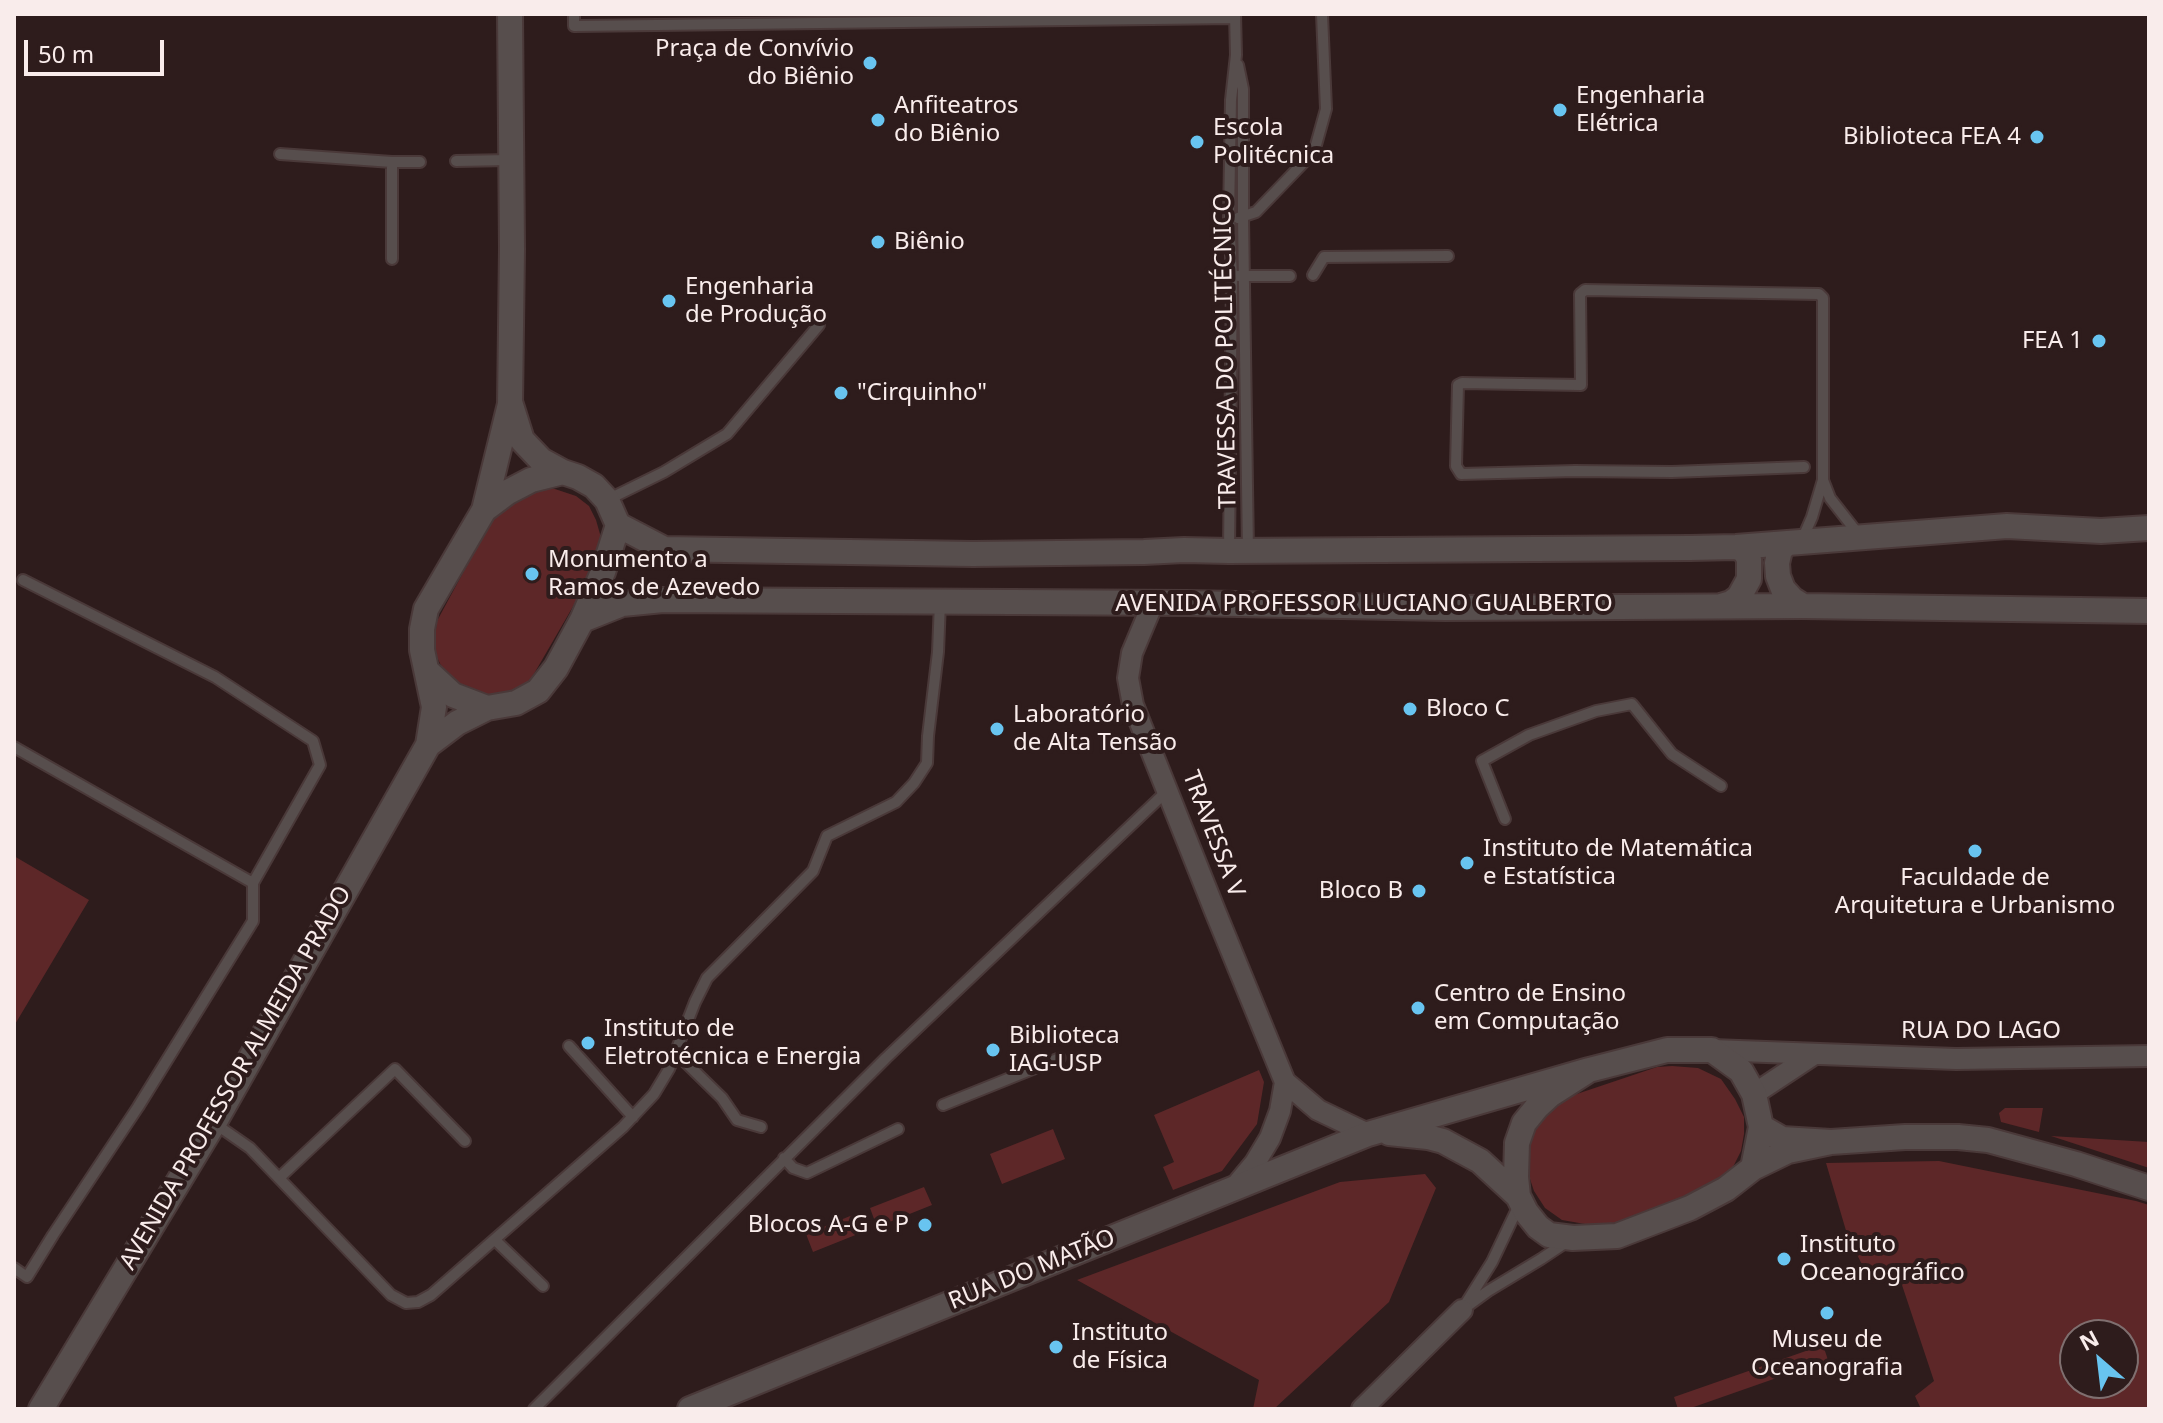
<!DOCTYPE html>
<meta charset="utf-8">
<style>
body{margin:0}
#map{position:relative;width:2163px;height:1423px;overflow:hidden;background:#2e1c1c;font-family:"Noto Sans",sans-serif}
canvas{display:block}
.frame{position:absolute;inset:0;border:16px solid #f9eceb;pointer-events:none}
.north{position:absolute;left:2059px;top:1319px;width:80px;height:80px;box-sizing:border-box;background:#2e1c1c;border:2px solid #7f6f6f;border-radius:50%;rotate:332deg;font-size:22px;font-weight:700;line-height:32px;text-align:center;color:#f9eceb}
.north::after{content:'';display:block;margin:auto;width:28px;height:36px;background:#68c4f0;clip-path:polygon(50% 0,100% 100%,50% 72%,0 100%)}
.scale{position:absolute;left:24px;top:40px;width:140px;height:36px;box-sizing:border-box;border:4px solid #f9eceb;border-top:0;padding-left:10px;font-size:24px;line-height:28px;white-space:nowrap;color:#f9eceb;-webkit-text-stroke:6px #2e1c1c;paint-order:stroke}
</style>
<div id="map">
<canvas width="2163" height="1423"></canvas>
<div class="frame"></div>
<div class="north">N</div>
<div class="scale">50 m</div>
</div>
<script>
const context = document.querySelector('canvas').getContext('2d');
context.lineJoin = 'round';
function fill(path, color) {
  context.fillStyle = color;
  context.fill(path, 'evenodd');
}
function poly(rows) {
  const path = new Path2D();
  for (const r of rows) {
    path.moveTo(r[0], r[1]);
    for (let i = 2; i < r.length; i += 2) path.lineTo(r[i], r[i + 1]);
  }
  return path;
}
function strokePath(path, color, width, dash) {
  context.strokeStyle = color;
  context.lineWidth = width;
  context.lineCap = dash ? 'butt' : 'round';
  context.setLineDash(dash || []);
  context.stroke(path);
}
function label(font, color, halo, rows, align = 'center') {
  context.font = font + ' "Noto Sans",sans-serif';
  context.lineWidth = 8;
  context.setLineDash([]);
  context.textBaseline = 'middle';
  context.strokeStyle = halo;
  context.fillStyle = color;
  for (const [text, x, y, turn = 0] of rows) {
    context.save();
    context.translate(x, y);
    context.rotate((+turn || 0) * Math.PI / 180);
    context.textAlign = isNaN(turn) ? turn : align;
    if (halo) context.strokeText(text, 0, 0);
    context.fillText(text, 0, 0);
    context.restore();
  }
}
fill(poly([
 [549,487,576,496,589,506,596,520,600,534,600,544,593,572,531,679,515,691,499,697,473,696,445,674,436,655,434,644,437,621,493,517,529,491],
 [14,856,89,900,14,1026],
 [1672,1066,1698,1068,1721,1079,1735,1099,1744,1117,1744,1134,1741,1151,1733,1167,1719,1181,1682,1200,1602,1227,1562,1220,1545,1208,1534,1191,1527,1170,1527,1154,1536,1126,1559,1100,1657,1067],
 [1259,1070,1264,1082,1257,1124,1222,1171,1173,1190,1163,1167,1174,1162,1154,1115],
 [2005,1108,2043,1108,2039,1132,2001,1122,1999,1113],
 [1053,1129,1065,1159,1002,1184,990,1154],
 [2051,1136,2149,1142,2149,1168,2137,1164],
 [1939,1161,2136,1201,2149,1205,2149,1409,1921,1409,1915,1396,1934,1381,1899,1276,1871,1283,1847,1234,1826,1163],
 [2075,1335,2123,1335,2123,1383,2075,1383],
 [1425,1174,1436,1188,1389,1302,1274,1409,1253,1409,1259,1380,1077,1280,1340,1182],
 [924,1187,932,1205,877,1227,870,1208],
 [860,1212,868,1230,813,1252,806,1234],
 [1823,1345,1828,1360,1688,1409,1678,1409,1674,1397]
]), '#5d2728');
const service = poly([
 [574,14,574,26,1235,18],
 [1238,65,1243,89,1243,218,1248,551],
 [280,154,392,162,392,259],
 [456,161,510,160],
 [392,162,420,162],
 [1238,218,1256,212,1306,160,1316,145,1326,109,1322,14],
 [1313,275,1324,257,1448,256],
 [1238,276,1290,276],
 [1823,480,1830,498,1859,535],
 [607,500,664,472,727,434,819,325],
 [1802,540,1812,517,1823,480,1823,298,1819,294,1585,290,1580,294,1581,385,1462,383,1458,385,1456,466,1461,474,1575,471,1672,472,1804,467],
 [1229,549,1232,276,1229,218,1231,100,1236,55,1235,14],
 [14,747,253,883,320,765,313,741,215,677,23,580],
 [1505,819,1482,761,1529,735,1596,711,1632,704,1672,754,1721,786],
 [569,1046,633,1117],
 [676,1053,722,1098,737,1120,761,1127],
 [943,1105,1060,1058],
 [214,1123,250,1148,391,1295,406,1303,418,1302,431,1295,623,1127,654,1094,669,1069,695,1002,707,978,813,871,827,836,896,802,914,783,927,763,928,736,938,652,940,602],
 [784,1158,793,1168,807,1173,898,1129],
 [279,1178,395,1069,465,1141],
 [495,1240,543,1286],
 [14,1268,27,1277,53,1235,138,1107,253,921,253,883],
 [1465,1305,1492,1262,1520,1203],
 [1462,1310,1488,1291,1541,1259,1568,1241],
 [534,1409,886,1058,1168,790]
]);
const minor = poly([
 [1153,603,1132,653,1128,678,1133,705,1215,911,1285,1082,1318,1110,1368,1134],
 [1712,1050,1956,1059,2149,1056],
 [1754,1094,1813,1055],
 [1235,1187,1255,1163,1270,1138,1280,1111,1285,1082],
 [1362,1409,1462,1310]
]);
const tertiary = poly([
 [484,510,510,404,512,249,510,14],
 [618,525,664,549,973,554,1144,552,1184,550,1229,551,1690,548,1736,547,2007,526,2101,531,2149,528],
 [1787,543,1780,550,1777,563,1778,576,1783,589,1792,599,1803,606],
 [1721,606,1731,603,1739,597,1749,579,1749,559,1744,550,1736,547],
 [582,620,622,604,663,600,1186,603,1445,608,1803,606,2149,611],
 [427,671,453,695,487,708,516,703,538,691,556,668,582,620,603,572,618,525,607,500,594,486,578,477,563,472,541,460,522,440,511,405],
 [428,745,434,707,422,650,422,629,426,609,484,510,508,492,531,480,563,472],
 [1761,1127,1782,1139,1831,1142,1905,1137,1958,1137,1988,1140,2076,1164,2149,1188],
 [1389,1133,1428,1137,1443,1141,1480,1161,1518,1196],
 [1753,1168,1761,1127,1754,1094,1741,1071,1712,1050,1667,1050,1589,1070,1550,1095,1537,1107,1524,1123,1517,1143,1516,1177,1518,1196,1526,1212,1538,1227,1549,1235,1573,1238,1617,1236,1690,1208,1726,1189,1753,1168,1788,1151,1831,1142],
 [41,1409,214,1123,428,745,457,723,487,708],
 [690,1409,1368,1134,1589,1070]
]);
strokePath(service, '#4a3939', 14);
strokePath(minor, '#4a3939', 24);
strokePath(tertiary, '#4a3939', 28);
strokePath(service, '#574e4d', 10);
strokePath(minor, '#574e4d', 20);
strokePath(tertiary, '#574e4d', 24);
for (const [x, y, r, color] of [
 [870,63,8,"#68c4f0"],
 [1560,110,8,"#68c4f0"],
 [878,120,8,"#68c4f0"],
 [2037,137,8,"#68c4f0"],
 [1197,142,8,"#68c4f0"],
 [878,242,8,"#68c4f0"],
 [669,301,8,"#68c4f0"],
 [2099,341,8,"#68c4f0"],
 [841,393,8,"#68c4f0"],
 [532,574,8,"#68c4f0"],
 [1410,709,8,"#68c4f0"],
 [997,729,8,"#68c4f0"],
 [1975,851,8,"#68c4f0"],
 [1467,863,8,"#68c4f0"],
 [1419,891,8,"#68c4f0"],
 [1418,1008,8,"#68c4f0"],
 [588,1043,8,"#68c4f0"],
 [993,1050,8,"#68c4f0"],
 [925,1225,8,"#68c4f0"],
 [1784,1259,8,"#68c4f0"],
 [1827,1313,8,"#68c4f0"],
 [1056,1347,8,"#68c4f0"]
]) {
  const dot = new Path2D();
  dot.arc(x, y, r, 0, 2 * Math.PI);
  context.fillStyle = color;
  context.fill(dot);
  strokePath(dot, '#2e1c1c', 3);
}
label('24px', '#f9eceb', '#2e1c1c', [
 ["Praça de Convívio",854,49,"right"],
 ["do Biênio",854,77,"right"],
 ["Engenharia",1576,96],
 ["Elétrica",1576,124],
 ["Anfiteatros",894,106],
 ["do Biênio",894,134],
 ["Escola",1213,128],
 ["Politécnica",1213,156],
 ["Biblioteca FEA 4",2021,137,"right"],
 ["Biênio",894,242],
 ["Engenharia",685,287],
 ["de Produção",685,315],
 ["FEA 1",2083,341,"right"],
 ["\"Cirquinho\"",857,393],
 ["Monumento a",548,560],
 ["Ramos de Azevedo",548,588],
 ["Bloco C",1426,709],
 ["Laboratório",1013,715],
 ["de Alta Tensão",1013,743],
 ["Instituto de Matemática",1483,849],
 ["e Estatística",1483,877],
 ["Faculdade de",1975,878,"center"],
 ["Arquitetura e Urbanismo",1975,906,"center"],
 ["Bloco B",1403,891,"right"],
 ["Centro de Ensino",1434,994],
 ["em Computação",1434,1022],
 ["Instituto de",604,1029],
 ["Eletrotécnica e Energia",604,1057],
 ["Biblioteca",1009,1036],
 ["IAG-USP",1009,1064],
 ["Blocos A-G e P",909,1225,"right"],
 ["Instituto",1800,1245],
 ["Oceanográfico",1800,1273],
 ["Instituto",1072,1333],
 ["de Física",1072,1361],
 ["Museu de",1827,1340,"center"],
 ["Oceanografia",1827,1368,"center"]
], 'left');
label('24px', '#f9eceb', '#2e1c1c', [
 ["TRAVESSA DO POLITÉCNICO",1226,351,-91],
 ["AVENIDA PROFESSOR LUCIANO GUALBERTO",1364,604],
 ["TRAVESSA V",1213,834,69],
 ["RUA DO LAGO",1981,1031],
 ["AVENIDA PROFESSOR ALMEIDA PRADO",236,1078,-60],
 ["RUA DO MATÃO",1032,1270,-22]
]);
</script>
